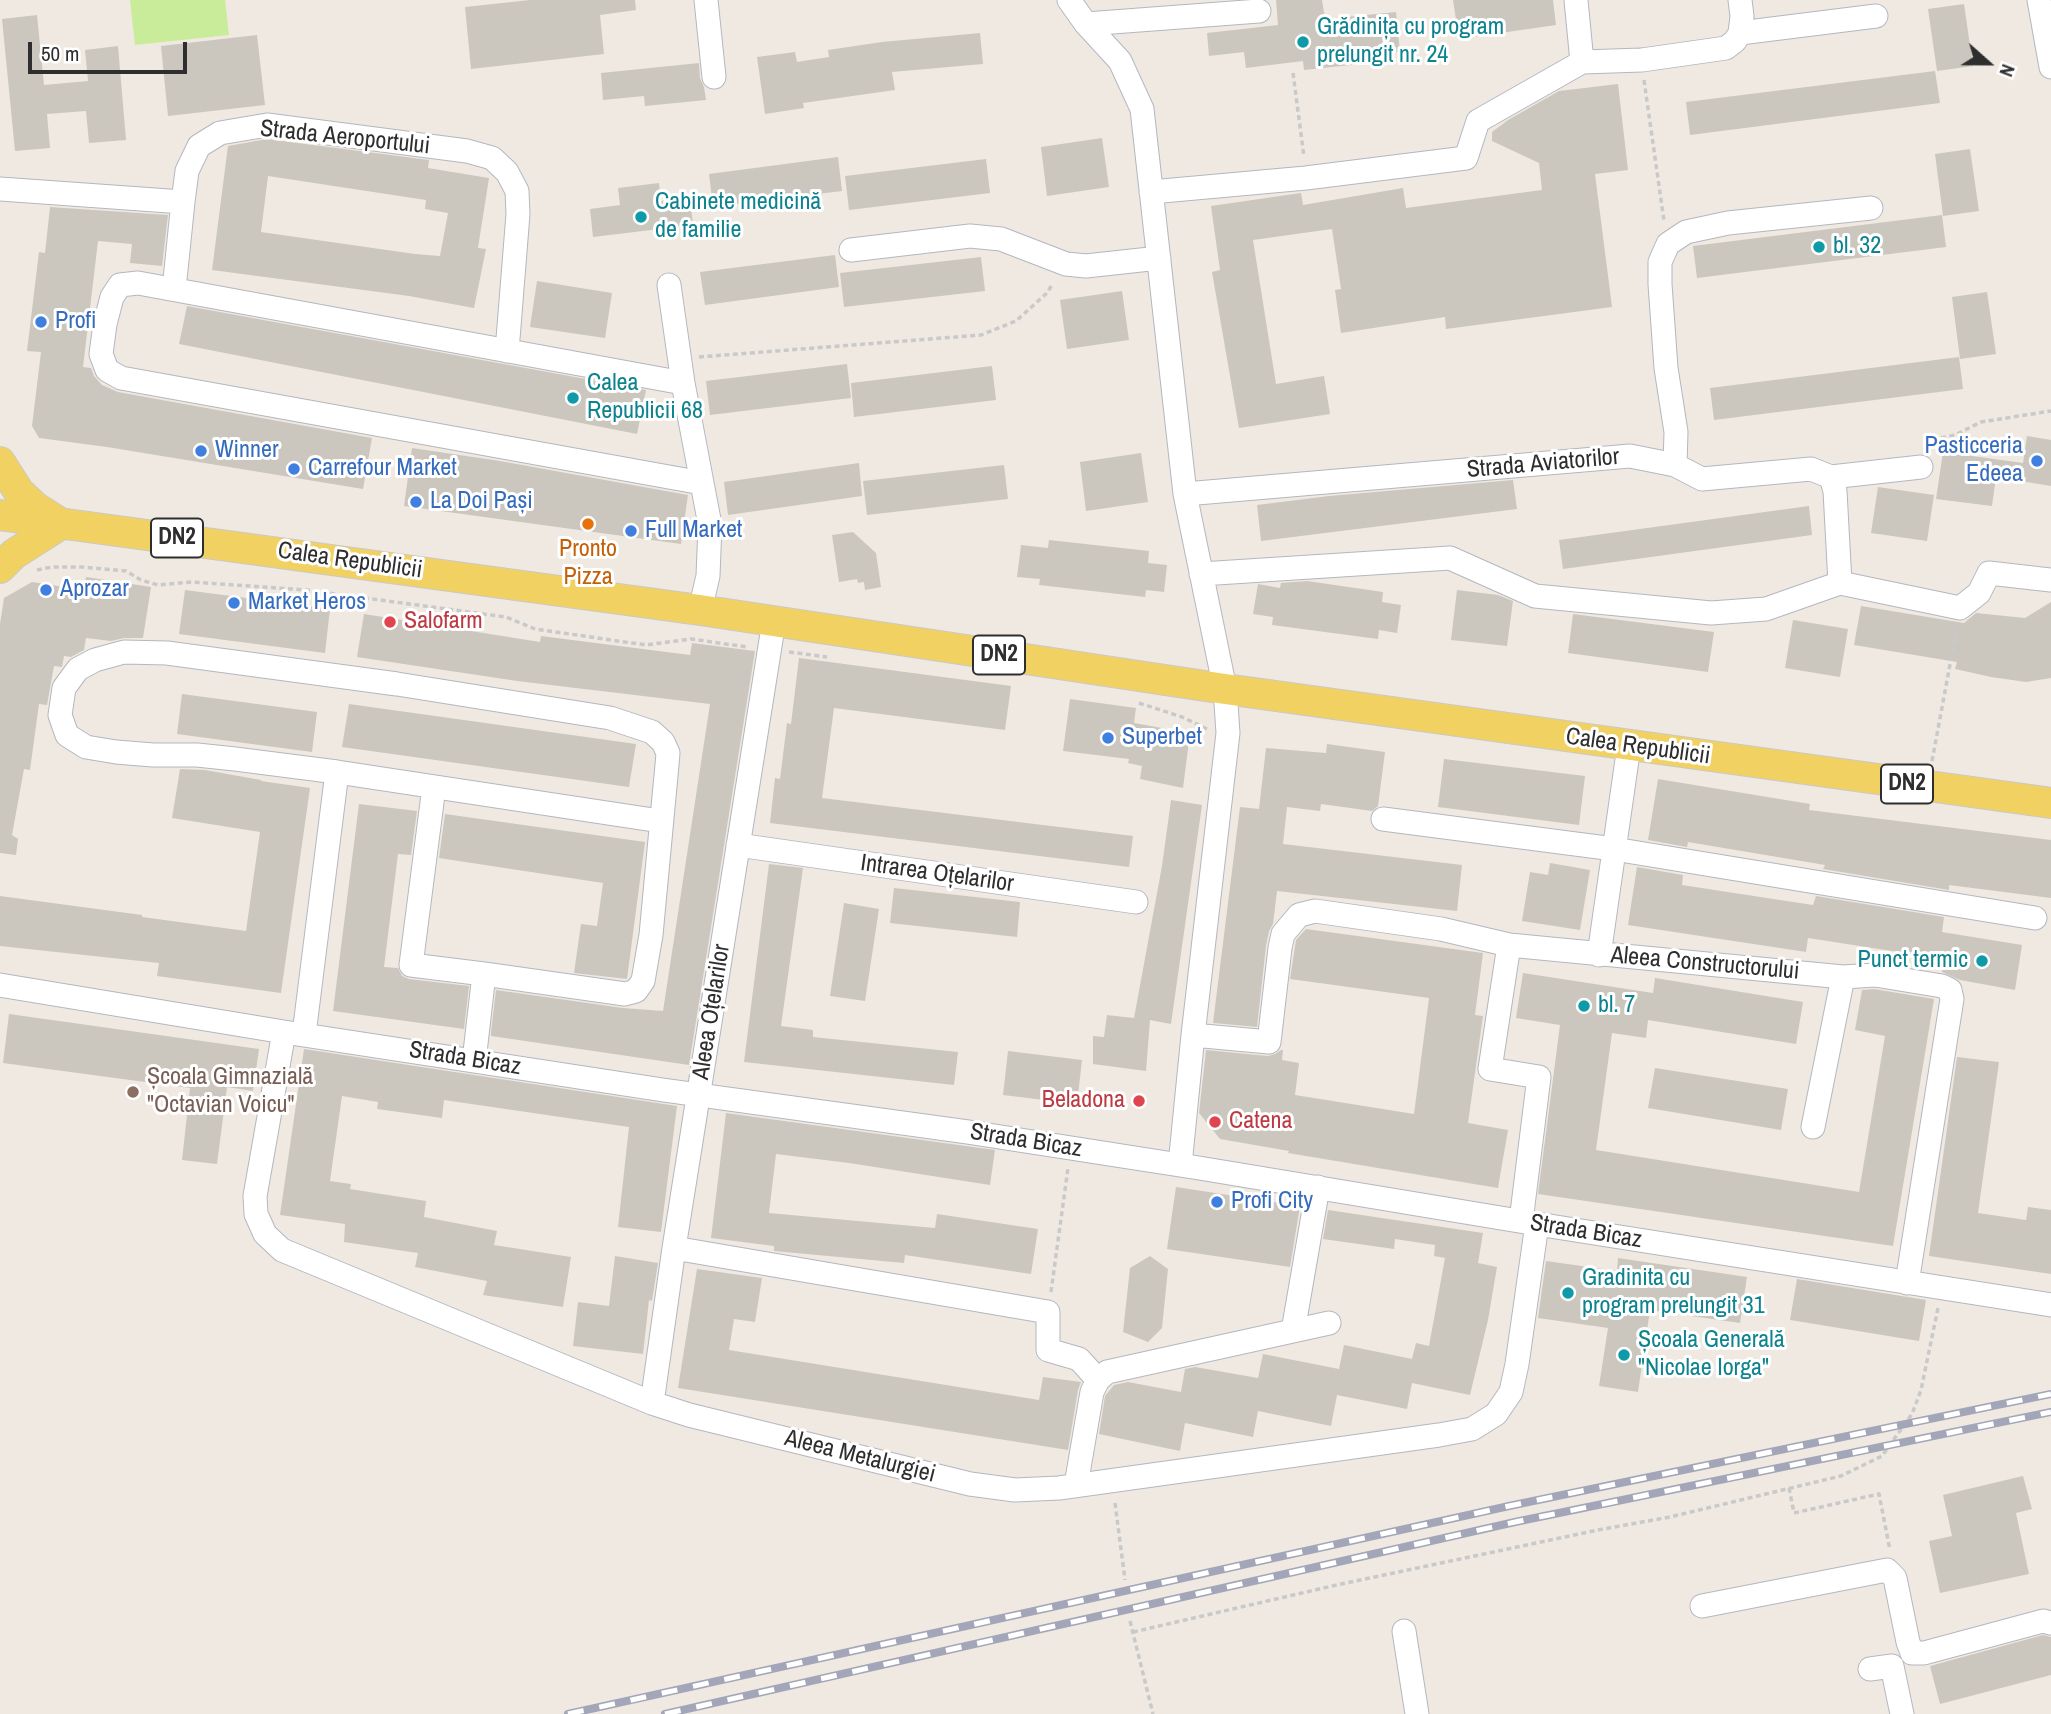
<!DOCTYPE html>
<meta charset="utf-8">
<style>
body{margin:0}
#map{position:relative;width:2051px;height:1714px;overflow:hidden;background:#efe9e1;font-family:"Archivo Narrow",sans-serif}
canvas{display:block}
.north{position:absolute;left:1953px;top:28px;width:70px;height:70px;-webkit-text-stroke:5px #fff;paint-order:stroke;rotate:111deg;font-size:19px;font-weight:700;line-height:28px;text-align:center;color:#2e2e2e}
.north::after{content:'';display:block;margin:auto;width:24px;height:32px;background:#2e2e2e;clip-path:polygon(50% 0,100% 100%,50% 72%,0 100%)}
.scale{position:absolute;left:28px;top:42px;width:159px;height:32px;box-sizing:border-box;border:4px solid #2e2e2e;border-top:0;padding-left:9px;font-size:21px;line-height:24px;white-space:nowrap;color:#2e2e2e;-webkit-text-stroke:5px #fff;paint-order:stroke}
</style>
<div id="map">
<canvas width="2051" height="1714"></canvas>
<div class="north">N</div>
<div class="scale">50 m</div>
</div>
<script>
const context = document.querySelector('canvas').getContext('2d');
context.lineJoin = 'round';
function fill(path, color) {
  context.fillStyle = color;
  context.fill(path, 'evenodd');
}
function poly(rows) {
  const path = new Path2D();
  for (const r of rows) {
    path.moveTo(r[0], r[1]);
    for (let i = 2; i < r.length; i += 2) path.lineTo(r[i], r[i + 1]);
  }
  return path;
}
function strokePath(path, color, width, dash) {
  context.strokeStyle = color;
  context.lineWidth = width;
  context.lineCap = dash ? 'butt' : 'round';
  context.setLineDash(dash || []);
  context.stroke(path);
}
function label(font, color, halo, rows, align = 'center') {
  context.font = font + ' "Archivo Narrow",sans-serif';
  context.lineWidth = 6;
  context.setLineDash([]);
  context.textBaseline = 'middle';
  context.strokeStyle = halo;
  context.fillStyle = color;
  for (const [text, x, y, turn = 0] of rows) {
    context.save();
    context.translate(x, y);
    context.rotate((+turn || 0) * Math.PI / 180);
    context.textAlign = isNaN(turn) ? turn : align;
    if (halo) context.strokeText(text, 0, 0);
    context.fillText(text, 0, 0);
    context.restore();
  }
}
fill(poly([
 [130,0,225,0,229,35,135,45]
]), '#c9ec9a');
fill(poly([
 [530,0,635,0,636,10,600,15,604,54,471,69,465,7],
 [1276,0,1322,0,1325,19,1396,12,1400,52,1362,56,1360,64,1304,70,1303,61,1246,68,1244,52,1209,56,1207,33,1278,25],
 [1453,0,1553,0,1556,25,1459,39],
 [1964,4,1973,66,1937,71,1928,9],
 [37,15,44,85,88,81,85,50,118,46,126,140,89,143,86,111,47,114,50,148,15,151,2,19],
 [980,33,983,64,892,72,895,90,803,103,804,108,765,114,757,57,795,52,797,62,829,57,828,50,882,42],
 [257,35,265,105,168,116,161,46],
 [699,63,700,78,704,87,706,100,645,106,644,96,603,100,601,73],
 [1935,71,1940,103,1690,135,1686,102],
 [1618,84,1628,170,1595,174,1612,307,1446,329,1445,317,1341,333,1335,290,1341,289,1332,229,1253,240,1276,384,1324,376,1330,414,1239,428,1212,272,1220,270,1211,206,1301,193,1303,205,1403,188,1406,208,1542,190,1539,163,1492,141,1492,132,1508,120,1559,91],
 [1102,138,1109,187,1047,196,1041,147],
 [267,139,429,160,428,168,489,178,478,248,486,249,474,308,409,296,212,270,228,146],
 [268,176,426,200,425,209,448,213,440,256,415,254,261,232],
 [1970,149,1979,211,1943,216,1935,154],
 [838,157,842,191,713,207,709,174],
 [986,159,990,193,849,210,845,176],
 [659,183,661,201,690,198,693,225,593,237,590,209,620,205,618,188],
 [50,207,168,215,162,266,130,263,132,244,98,241,83,367,91,368,94,376,102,385,118,392,372,438,363,489,107,447,39,438,32,426,41,352,27,351,39,252,45,253],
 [1942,215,1946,247,1697,278,1693,246],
 [835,255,839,287,705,305,700,272],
 [981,257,985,291,844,307,840,273],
 [537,281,612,293,605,338,530,327],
 [1122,291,1129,340,1067,349,1060,300],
 [1987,292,1996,354,1960,359,1952,297],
 [187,306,646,390,637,434,179,344],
 [1959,357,1963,389,1714,420,1710,388],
 [847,364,851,398,710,415,706,381],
 [992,366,996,400,854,417,851,383],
 [2027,436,2051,440,2051,486,1996,477,1992,506,1936,499,1943,452,2023,463],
 [412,448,500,461,688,495,681,544,404,506],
 [1141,453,1148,502,1086,511,1080,462],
 [859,463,862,496,728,515,724,482],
 [1004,465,1008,499,867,515,863,481],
 [1513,480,1517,509,1261,541,1257,505,1329,496],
 [1878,487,1934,495,1927,541,1871,533],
 [1809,506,1812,535,1563,569,1559,540],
 [853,532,876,553,881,587,865,590,864,582,858,583,857,579,839,582,832,535],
 [1049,540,1149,551,1148,563,1167,565,1164,592,1146,590,1145,597,1039,585,1040,579,1017,577,1021,545,1048,548],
 [86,577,151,587,143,638,124,638,111,641,86,638,84,650,71,657,64,656,62,667,54,666,47,705,39,704,30,770,24,769,12,835,18,839,16,855,0,853,0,624,4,598,32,582,84,590],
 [1307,581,1383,592,1382,602,1401,605,1397,633,1379,630,1378,639,1272,625,1273,617,1253,614,1258,584,1280,588,1281,583],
 [185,590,330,609,325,653,179,634],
 [1457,590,1498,595,1513,601,1507,646,1451,640],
 [2051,602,2051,678,2026,682,1991,677,1955,669,1957,662,1854,645,1861,606,1964,623,1976,613,2025,618],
 [364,614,540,642,541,636,690,655,692,643,755,651,689,1065,491,1036,491,1032,496,990,623,1008,663,1011,710,704,517,681,357,657],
 [1573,614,1714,632,1708,672,1568,653],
 [1793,620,1848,629,1840,677,1785,668],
 [799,658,1011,686,1005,730,834,708,822,798,1133,836,1129,867,770,823,775,778,780,779,787,723,791,724],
 [182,694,317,712,312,752,177,734],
 [1070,699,1136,708,1134,723,1190,733,1183,788,1140,779,1142,766,1128,763,1129,759,1063,751],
 [349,704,636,744,629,787,342,747],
 [1327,744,1385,752,1378,806,1372,811,1321,804,1320,811,1287,807,1283,844,1462,865,1457,911,1277,891,1273,924,1269,931,1266,946,1257,1027,1213,1023,1240,807,1259,809,1266,748,1326,753],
 [1444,759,1585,776,1579,825,1438,807],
 [180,769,205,770,261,780,261,781,310,788,281,993,157,976,159,963,0,946,0,896,142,915,142,917,246,931,260,832,172,818],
 [1658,779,1810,804,1809,810,2051,840,2051,898,1949,885,1949,890,1823,869,1825,865,1688,842,1687,847,1648,840],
 [1171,800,1202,805,1171,1024,1150,1020,1146,1071,1093,1064,1093,1036,1104,1037,1107,1015,1134,1018,1162,866],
 [359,804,417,811,411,855,398,854,384,967,398,968,402,976,409,979,469,986,464,1029,333,1011],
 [445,814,645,842,627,979,574,973,581,924,597,926,603,883,439,858],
 [1550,863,1590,870,1580,930,1522,921,1530,872,1548,875],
 [769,864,803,868,781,1026,813,1030,813,1037,958,1052,954,1085,744,1062],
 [1637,867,1683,875,1682,885,1813,905,1816,896,1944,917,1942,932,2022,945,2015,990,1960,980,1942,972,1944,959,1808,938,1806,952,1628,925],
 [894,888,1020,902,1017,937,890,923],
 [844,903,879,909,865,1001,830,996],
 [1306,929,1483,953,1475,1015,1483,1016,1468,1123,1508,1130,1498,1188,1288,1153,1289,1151,1220,1139,1199,1113,1206,1050,1268,1056,1275,1054,1281,1050,1283,1050,1282,1060,1299,1063,1295,1095,1414,1114,1429,998,1290,979,1296,940],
 [1523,973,1653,993,1655,978,1803,1002,1796,1044,1648,1020,1646,1038,1612,1033,1596,1150,1859,1192,1885,1036,1855,1030,1862,990,1874,989,1934,999,1893,1246,1538,1194,1560,1025,1516,1018],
 [9,1014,259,1049,253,1091,227,1087,217,1164,182,1160,190,1088,3,1063],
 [304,1049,677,1106,661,1232,618,1227,629,1127,444,1100,442,1118,377,1109,378,1102,342,1096,330,1181,351,1184,350,1189,426,1201,424,1217,497,1231,494,1245,571,1257,563,1307,483,1295,487,1281,415,1267,418,1253,344,1242,345,1224,280,1215],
 [1008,1051,1082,1060,1077,1104,1003,1095],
 [1957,1057,1999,1062,1978,1213,2026,1220,2028,1207,2051,1210,2051,1274,1929,1256],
 [1655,1068,1788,1089,1781,1130,1648,1108],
 [726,1113,995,1150,990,1185,849,1163,776,1154,769,1213,935,1228,937,1214,1038,1229,1031,1274,905,1255,904,1263,774,1251,774,1246,711,1238],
 [1176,1187,1300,1206,1290,1267,1167,1249],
 [1328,1210,1483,1233,1478,1263,1497,1267,1488,1320,1470,1395,1412,1383,1407,1409,1337,1395,1331,1426,1258,1411,1253,1437,1185,1423,1180,1451,1099,1434,1105,1396,1114,1385,1128,1382,1181,1392,1185,1369,1195,1367,1258,1378,1263,1354,1339,1369,1344,1345,1412,1359,1416,1343,1429,1346,1445,1258,1434,1256,1435,1245,1395,1239,1394,1249,1323,1239],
 [615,1256,658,1263,652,1301,649,1300,643,1354,573,1346,578,1302,609,1306],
 [1150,1256,1168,1269,1162,1328,1148,1342,1123,1332,1130,1268],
 [1618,1258,1747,1277,1740,1323,1650,1310,1638,1392,1599,1386,1608,1328,1538,1318,1546,1261,1617,1271],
 [697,1269,762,1278,755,1322,734,1319,729,1350,1039,1400,1043,1377,1081,1382,1078,1390,1068,1450,678,1388],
 [1797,1279,1926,1300,1919,1341,1790,1320],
 [2023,1476,2032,1509,2016,1513,2029,1574,1940,1593,1929,1541,1952,1536,1943,1495],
 [2043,1635,2051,1637,2051,1675,1940,1704,1930,1666]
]), '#cbc7bf');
const minor = poly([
 [706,0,714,77],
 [1069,0,1086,24,1120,61,1142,109,1185,494,1225,689,1228,733,1193,1035,1180,1165],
 [1576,0,1582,62],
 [2039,0,2051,67],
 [1086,24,1259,11],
 [1740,33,1876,16],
 [0,189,183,202,187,171,199,146,220,133,267,125,467,151,492,158,507,172,517,191,518,214,507,351],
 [1151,192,1306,178,1466,158,1478,121,1582,62,1642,60,1726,48,1735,41,1740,33,1742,16,1740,0],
 [851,250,970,236,1001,239,1066,264,1086,266,1159,258],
 [669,285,683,383,710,525,708,576,700,610],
 [174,289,183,202],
 [683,383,138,283,120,285,112,297,105,324,101,354,107,370,121,378,702,483],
 [1675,465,1676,432,1666,368,1660,284,1660,262,1668,244,1686,232,1728,223,1871,208],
 [1831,477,1921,467],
 [1185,494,1630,456,1675,465,1702,479,1811,469,1831,477,1835,491,1840,583],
 [1201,574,1450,558,1535,596,1711,613,1766,609,1840,583,1960,608,1979,593,1989,573,2051,580],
 [434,787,411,965,484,974],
 [1383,819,1614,849,2035,918],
 [738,845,1136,902],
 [1509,945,1490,1069,1539,1077,1521,1221],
 [1599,955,1629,746],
 [0,985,284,1032,663,1090,968,1132,1199,1168,1537,1224,2051,1305],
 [284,1032,255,1196,256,1214,265,1234,282,1250,652,1403,689,1415,970,1484,1015,1490,1059,1488,1439,1435,1472,1429,1496,1414,1511,1392,1517,1364,1537,1224],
 [304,1034,337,772],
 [1193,1035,1269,1042,1280,948,1283,934,1299,915,1315,911,1441,929,1509,945,1843,977,1875,975,1942,986,1950,990,1952,999,1907,1283],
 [474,1061,484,974,625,994,636,991,643,981,651,935,667,765,668,753,663,742,652,732,610,718,397,684,167,653,124,652,95,660,78,669,64,688,60,715,67,735,86,747,116,752,153,755,197,755,235,759,337,772,660,821],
 [1813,1127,1843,977],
 [674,1248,1048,1312,1048,1350,1079,1359,1098,1380],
 [1293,1331,1318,1187],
 [652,1403,674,1248,774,621],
 [1076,1485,1092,1392,1098,1380,1107,1372,1329,1323],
 [1702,1606,1887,1570,1895,1578,1908,1642,1912,1653,1924,1653,2043,1621,2051,1623],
 [1404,1631,1417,1714],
 [1870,1669,1892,1666,1902,1714]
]);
const major = poly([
 [0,462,19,492,35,507,57,521],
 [0,515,700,610,1225,689,2051,803],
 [0,568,14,554,61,524]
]);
strokePath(minor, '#b4b7c1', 25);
strokePath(major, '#c9c9c9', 32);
strokePath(poly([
 [1293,73,1304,157],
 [1644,80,1664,221],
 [699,357,981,335,1016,321,1047,293,1053,283],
 [1928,448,1937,439,1955,435,1981,422,2051,411],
 [37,570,52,567,82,567,126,571,141,580,158,585,192,582,306,590,506,617,535,629,646,645,691,639,747,647],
 [789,652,827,657],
 [1139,703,1182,717,1207,729],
 [1932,761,1957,627],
 [1051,1292,1068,1168],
 [1789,1488,1794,1513,1879,1494,1890,1550],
 [1115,1503,1125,1580],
 [1130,1621,1153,1714],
 [1133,1632,1341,1584,1603,1529,1670,1517,1841,1476,1882,1456,1912,1414,1921,1390,1938,1308]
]), '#c9c9c9', 3.5, [5, 3.5]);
strokePath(minor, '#fff', 23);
strokePath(major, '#f2d163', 30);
const rail = poly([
 [568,1714,1509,1506,2051,1394],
 [665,1714,1515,1522,2051,1412]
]);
strokePath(rail, '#a3a6b8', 8);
strokePath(rail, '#fff', 5, [16]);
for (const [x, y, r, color] of [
 [1303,42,7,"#0f9aa8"],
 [641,217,7,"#0f9aa8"],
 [1819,247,7,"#0f9aa8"],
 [41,322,7,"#3f7fe0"],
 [573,398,7,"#0f9aa8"],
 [201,451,7,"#3f7fe0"],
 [2037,461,7,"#3f7fe0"],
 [294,469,7,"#3f7fe0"],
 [416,502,7,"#3f7fe0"],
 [588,524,7,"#e8710a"],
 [631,531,7,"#3f7fe0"],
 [46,590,7,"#3f7fe0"],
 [234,603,7,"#3f7fe0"],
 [390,622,7,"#e0444e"],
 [1108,738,7,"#3f7fe0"],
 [1982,961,7,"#0f9aa8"],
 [1584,1006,7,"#0f9aa8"],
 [133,1092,7,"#8d6e63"],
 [1139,1101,7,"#e0444e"],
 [1215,1122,7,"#e0444e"],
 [1217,1202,7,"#3f7fe0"],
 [1568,1293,7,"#0f9aa8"],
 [1624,1355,7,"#0f9aa8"]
]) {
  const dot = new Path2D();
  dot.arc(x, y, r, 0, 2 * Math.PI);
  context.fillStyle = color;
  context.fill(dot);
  strokePath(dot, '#fff', 2.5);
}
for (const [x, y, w] of [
 [177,538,52],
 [999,655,52],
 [1907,784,52]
]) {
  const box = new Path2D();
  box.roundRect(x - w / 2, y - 19.5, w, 39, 5);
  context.fillStyle = '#fff';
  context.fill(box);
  strokePath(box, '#2e2e2e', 2);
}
label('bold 23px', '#2e2e2e', null, [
 ["DN2",177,538],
 ["DN2",999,655],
 ["DN2",1907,784]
]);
label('24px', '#0d838f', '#fff', [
 ["Grădinița cu program",1317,28],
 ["prelungit nr. 24",1317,56],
 ["Cabinete medicină",655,203],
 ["de familie",655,231],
 ["bl. 32",1833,247],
 ["Calea",587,384],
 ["Republicii 68",587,412],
 ["Punct termic",1968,961,"right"],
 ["bl. 7",1598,1006],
 ["Gradinita cu",1582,1279],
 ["program prelungit 31",1582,1307],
 ["Școala Generală",1638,1341],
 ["\"Nicolae Iorga\"",1638,1369]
], 'left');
label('24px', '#2e2e2e', '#fff', [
 ["Strada Aeroportului",345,138,6],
 ["Strada Aviatorilor",1543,464,-5],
 ["Calea Republicii",350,561,8],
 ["Calea Republicii",1638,747,8],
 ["Intrarea Oțelarilor",937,874,8],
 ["Aleea Constructorului",1705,964,5],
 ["Aleea Oțelarilor",712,1012,-81],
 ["Strada Bicaz",465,1059,9],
 ["Strada Bicaz",1026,1141,9],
 ["Strada Bicaz",1586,1232,9],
 ["Aleea Metalurgiei",860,1457,14]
]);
label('24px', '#366cbe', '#fff', [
 ["Profi",55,322],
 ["Pasticceria",2023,447,"right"],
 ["Edeea",2023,475,"right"],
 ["Winner",215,451],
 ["Carrefour Market",308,469],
 ["La Doi Pași",430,502],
 ["Full Market",645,531],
 ["Aprozar",60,590],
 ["Market Heros",248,603],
 ["Superbet",1122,738],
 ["Profi City",1231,1202]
], 'left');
label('24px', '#c56008', '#fff', [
 ["Pronto",588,550],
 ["Pizza",588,578]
]);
label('24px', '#be3a42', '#fff', [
 ["Salofarm",404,622],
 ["Beladona",1125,1101,"right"],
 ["Catena",1229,1122]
], 'left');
label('24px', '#785e54', '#fff', [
 ["Școala Gimnazială",147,1078],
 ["\"Octavian Voicu\"",147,1106]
], 'left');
</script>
